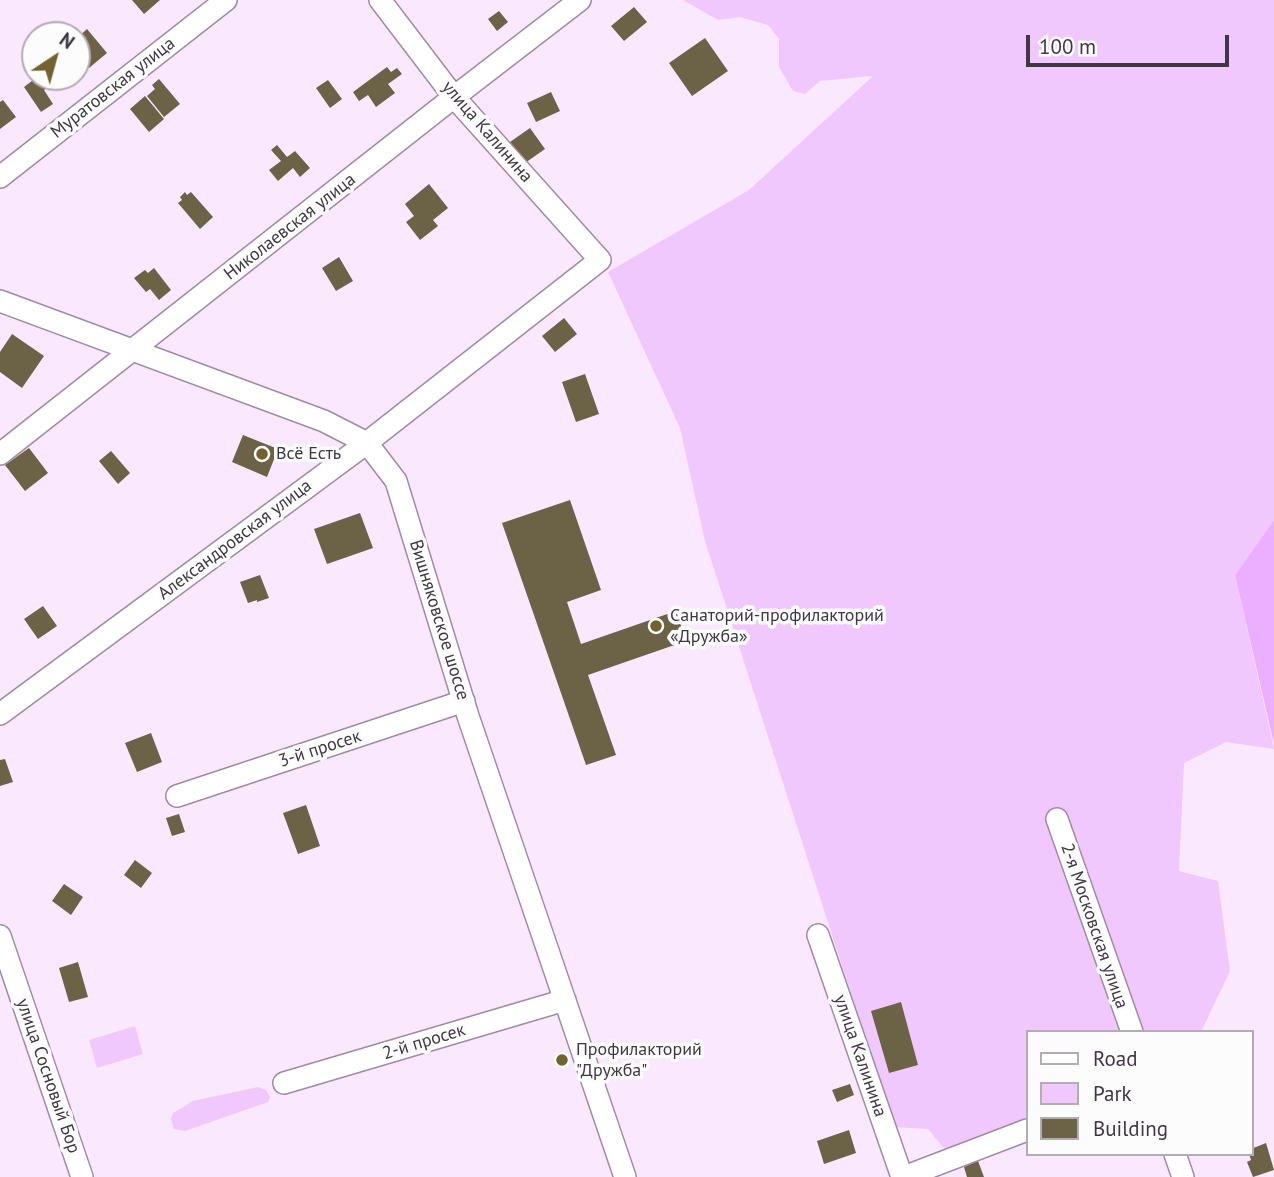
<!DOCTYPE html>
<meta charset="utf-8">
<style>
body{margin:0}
#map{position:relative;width:1274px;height:1177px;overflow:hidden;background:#f9e8ff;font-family:"PT Sans",sans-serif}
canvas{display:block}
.legend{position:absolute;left:1026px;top:1030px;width:228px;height:126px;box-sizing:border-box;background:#fcfcfc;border:2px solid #b1adb2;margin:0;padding:9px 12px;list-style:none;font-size:21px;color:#403743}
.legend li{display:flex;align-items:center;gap:14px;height:35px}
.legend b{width:35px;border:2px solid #b1adb2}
.north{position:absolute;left:21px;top:21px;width:70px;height:70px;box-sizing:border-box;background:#fcfcfc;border:2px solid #b1adb2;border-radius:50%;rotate:36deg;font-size:19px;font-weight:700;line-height:28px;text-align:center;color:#403743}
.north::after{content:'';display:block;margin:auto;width:24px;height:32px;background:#726230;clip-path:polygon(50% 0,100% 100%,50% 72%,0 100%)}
.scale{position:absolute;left:1026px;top:35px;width:203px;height:32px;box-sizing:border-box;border:4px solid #403743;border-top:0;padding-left:9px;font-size:21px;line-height:24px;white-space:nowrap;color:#403743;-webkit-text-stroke:5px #fcfcfc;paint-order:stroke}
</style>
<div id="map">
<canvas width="1274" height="1177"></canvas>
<ul class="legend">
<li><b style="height:9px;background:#fff"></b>Road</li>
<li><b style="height:19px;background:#f0c8fd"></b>Park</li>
<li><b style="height:19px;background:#6c6245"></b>Building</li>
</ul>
<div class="north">N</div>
<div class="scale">100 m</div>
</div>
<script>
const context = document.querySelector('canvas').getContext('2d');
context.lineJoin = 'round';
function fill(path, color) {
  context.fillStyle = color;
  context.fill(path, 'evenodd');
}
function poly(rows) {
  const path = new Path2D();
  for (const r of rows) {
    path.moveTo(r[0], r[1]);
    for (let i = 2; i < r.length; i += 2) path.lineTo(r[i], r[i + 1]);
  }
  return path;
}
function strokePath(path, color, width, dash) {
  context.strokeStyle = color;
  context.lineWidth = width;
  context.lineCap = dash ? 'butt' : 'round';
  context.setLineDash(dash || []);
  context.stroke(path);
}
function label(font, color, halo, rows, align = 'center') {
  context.font = font + ' "PT Sans",sans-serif';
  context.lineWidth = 7;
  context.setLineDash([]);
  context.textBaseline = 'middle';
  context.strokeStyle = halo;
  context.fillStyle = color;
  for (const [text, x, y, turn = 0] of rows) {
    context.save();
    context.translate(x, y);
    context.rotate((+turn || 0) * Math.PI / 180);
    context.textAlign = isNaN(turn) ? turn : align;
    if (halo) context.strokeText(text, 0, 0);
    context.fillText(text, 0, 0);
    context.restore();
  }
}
fill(poly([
 [683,0,1274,0,1274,520,1235,575,1274,749,1226,742,1184,763,1179,871,1218,881,1230,971,1201,1032,1027,1032,1027,1123,947,1152,928,1129,894,1127,705,541,680,428,608,272,749,190,873,76,820,81,805,94,793,91,779,67,779,39,768,25,740,17,718,20],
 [135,1026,143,1054,97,1068,89,1040],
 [258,1087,266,1090,270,1097,268,1102,185,1131,174,1129,171,1119,173,1113,193,1101]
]), '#f0c8fd');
fill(poly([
 [1274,520,1274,744,1235,575]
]), '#ecafff');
fill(poly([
 [132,0,160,0,144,14],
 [634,7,647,22,624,41,611,26],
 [499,11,508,22,497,31,488,19],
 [87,29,107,53,89,68,77,54,77,38],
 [705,38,728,71,692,96,669,63],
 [387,67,391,72,397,68,402,74,388,84,395,93,376,107,368,95,359,101,353,92],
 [37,77,63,77,44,90,53,104,41,112,24,87],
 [159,79,180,104,164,117,147,96,155,89,152,85],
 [328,80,342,99,330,108,316,88],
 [551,92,560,111,536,122,527,103],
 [145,96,164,119,149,132,130,109],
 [3,100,16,117,0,129,0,102],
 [530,128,545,149,525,163,510,142],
 [277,145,287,157,295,151,310,168,300,177,293,168,278,181,269,170,281,161,271,150],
 [429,184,448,208,433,220,438,226,420,240,406,222,414,216,405,204],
 [185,192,187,195,191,192,213,217,200,229,178,203,182,200,180,197],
 [339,257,353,281,336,291,322,268],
 [154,268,171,290,159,300,150,289,146,292,134,278,145,270,148,273],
 [564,318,577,334,555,352,542,336],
 [12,334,44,356,22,388,0,372,0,352],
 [585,374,599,414,576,422,562,382],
 [243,435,278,449,267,477,232,462],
 [29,448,48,473,25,491,5,465],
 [111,451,130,473,118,484,99,461],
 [570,500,601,590,567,602,581,644,676,611,686,641,588,675,616,755,586,765,502,523],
 [360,513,373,548,327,564,314,529],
 [260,575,269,598,257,602,257,600,248,603,240,582],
 [43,606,57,626,38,639,24,619],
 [151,733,162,762,137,772,125,743],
 [5,759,13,782,0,786,0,760],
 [306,805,320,846,298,854,283,813],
 [179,814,185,832,172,836,166,818],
 [135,860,152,873,141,888,124,875],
 [64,884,83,897,71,915,52,901],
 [78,962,88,997,69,1002,59,968],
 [901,1002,918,1065,889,1073,871,1011],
 [850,1084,854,1095,837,1102,832,1090],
 [849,1130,856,1153,824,1164,817,1141],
 [1266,1143,1274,1170,1253,1177,1247,1162,1251,1160,1249,1154,1251,1154,1251,1149],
 [978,1161,984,1177,967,1177,964,1167]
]), '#6c6245');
const minor = poly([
 [0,177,226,0],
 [0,301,324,421,367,443,396,481,468,716,625,1177],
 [0,454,454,97,580,0],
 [0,714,360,448,600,260,454,97,380,0],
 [177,796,464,701],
 [1057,819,1132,1032],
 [818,935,902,1177],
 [0,936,82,1177],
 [284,1083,565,1000],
 [1175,1154,1183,1177],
 [904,1177,1027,1130]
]);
strokePath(minor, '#9f8ba5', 24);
strokePath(minor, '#fff', 21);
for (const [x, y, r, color] of [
 [262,454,7,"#726230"],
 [656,626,7,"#726230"],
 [562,1060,7,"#726230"]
]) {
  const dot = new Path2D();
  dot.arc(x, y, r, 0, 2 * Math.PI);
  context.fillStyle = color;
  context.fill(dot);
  strokePath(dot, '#fcfcfc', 2.5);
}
label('18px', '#403743', '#fcfcfc', [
 ["Муратовская улица",113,88,-38],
 ["улица Калинина",487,132,49],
 ["Николаевская улица",290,227,-38],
 ["Александровская улица",235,540,-37],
 ["Вишняковское шоссе",439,620,73],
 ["3-й просек",320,749,-18],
 ["2-я Московская улица",1094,926,71],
 ["2-й просек",424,1042,-17],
 ["улица Калинина",860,1056,71],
 ["улица Сосновый Бор",48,1076,71]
]);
label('18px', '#403743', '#fcfcfc', [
 ["Всё Есть",276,454],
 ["Санаторий-профилакторий",670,616],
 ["«Дружба»",670,637],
 ["Профилакторий",576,1050],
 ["\"Дружба\"",576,1071]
], 'left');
</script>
